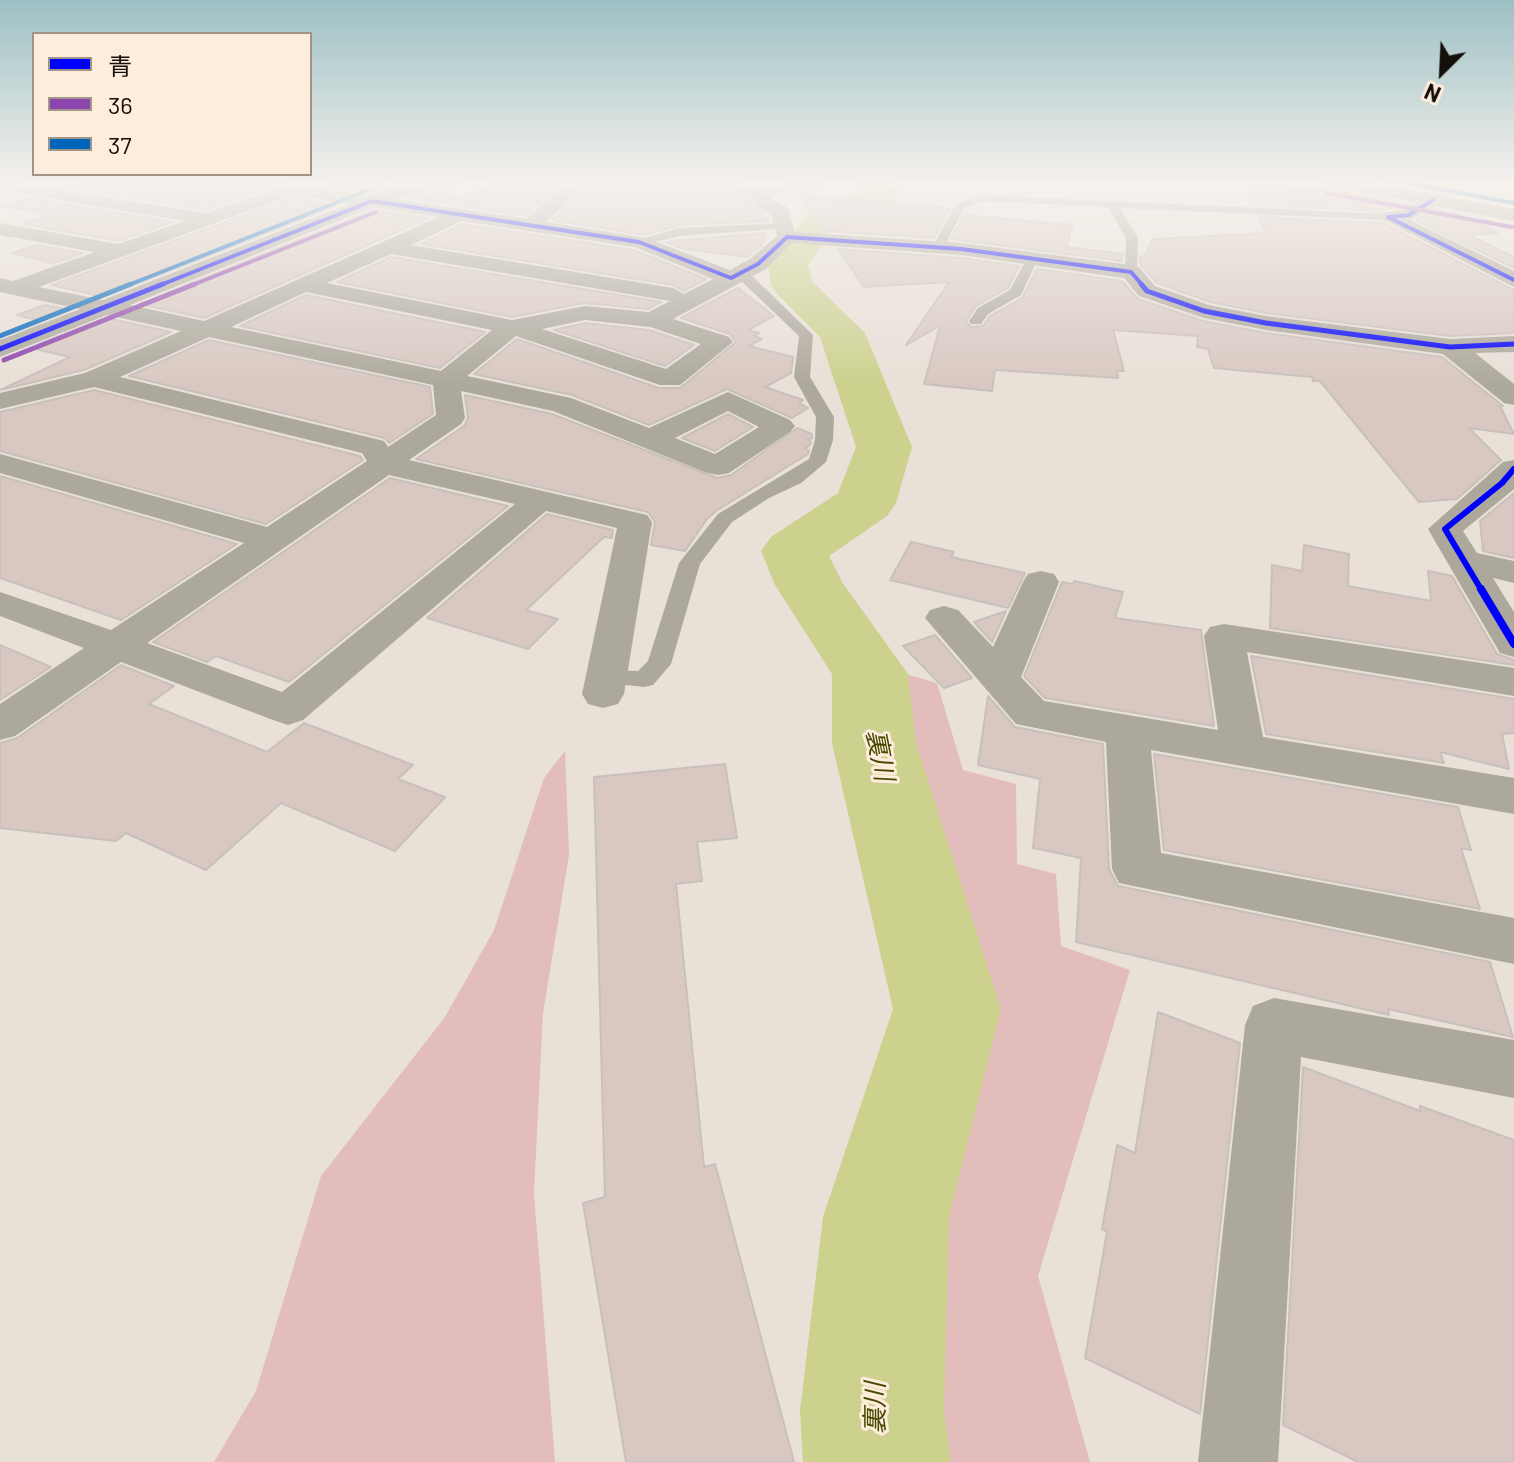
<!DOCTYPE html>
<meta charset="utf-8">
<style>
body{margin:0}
#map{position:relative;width:1514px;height:1462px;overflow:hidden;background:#e9e0d7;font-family:Barlow,"Noto Sans JP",sans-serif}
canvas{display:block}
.legend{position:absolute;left:32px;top:32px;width:280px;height:144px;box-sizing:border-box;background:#feecdc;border:2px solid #a19488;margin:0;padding:10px 14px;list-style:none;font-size:24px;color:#150f0a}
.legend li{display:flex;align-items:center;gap:16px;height:40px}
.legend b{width:40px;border:2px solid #a19488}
.north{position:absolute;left:1402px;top:32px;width:80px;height:80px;-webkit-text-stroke:6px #feecdc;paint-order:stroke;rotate:204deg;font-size:22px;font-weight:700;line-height:32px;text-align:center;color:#150f0a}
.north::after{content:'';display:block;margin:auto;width:28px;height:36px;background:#150f0a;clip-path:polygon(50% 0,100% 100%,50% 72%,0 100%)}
</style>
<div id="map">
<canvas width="1514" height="1462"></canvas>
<ul class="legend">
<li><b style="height:10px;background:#00f"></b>青</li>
<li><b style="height:10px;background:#8e44ad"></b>36</li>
<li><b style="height:10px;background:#0065bd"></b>37</li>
</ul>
<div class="north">N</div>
</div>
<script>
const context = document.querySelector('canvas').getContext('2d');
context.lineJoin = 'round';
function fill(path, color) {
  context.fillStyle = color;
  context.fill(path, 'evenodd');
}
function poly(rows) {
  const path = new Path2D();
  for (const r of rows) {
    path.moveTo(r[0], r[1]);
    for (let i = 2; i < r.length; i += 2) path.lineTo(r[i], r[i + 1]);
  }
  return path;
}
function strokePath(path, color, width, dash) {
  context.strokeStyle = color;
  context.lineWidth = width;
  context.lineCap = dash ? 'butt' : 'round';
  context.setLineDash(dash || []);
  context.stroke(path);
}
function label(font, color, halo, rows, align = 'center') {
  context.font = font + ' Barlow,"Noto Sans JP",sans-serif';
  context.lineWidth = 6;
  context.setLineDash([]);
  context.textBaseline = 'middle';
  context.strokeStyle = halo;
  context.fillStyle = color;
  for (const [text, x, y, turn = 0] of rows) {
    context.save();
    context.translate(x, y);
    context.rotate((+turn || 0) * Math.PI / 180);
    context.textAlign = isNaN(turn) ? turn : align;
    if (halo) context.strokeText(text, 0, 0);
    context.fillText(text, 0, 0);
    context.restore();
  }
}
fill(poly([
 [892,670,937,683,963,770,1016,784,1017,864,1056,874,1061,946,1130,970,1038,1276,1090,1462,901,1462,895,1416,924,1217,966,1013,950,912,898,763],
 [565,751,569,855,543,1013,534,1193,555,1462,214,1462,256,1391,321,1176,445,1017,494,930,544,778]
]), '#e2bdbc');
fill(poly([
 [855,181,890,181,899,192,897,198,892,205,839,219,808,265,812,281,865,333,912,447,896,503,887,516,829,556,842,582,908,674,916,743,1001,1009,949,1217,944,1411,951,1462,803,1462,800,1411,823,1217,893,1009,832,743,832,674,775,585,761,551,771,537,838,493,856,447,820,337,777,294,771,285,768,265,815,205,863,192,855,181]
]), '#ccd18e');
const building = poly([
 [94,181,224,181,236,189,257,192,207,210,68,188,94,181],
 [346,181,353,181,390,186,369,193,326,186,346,181],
 [504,181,553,181,558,187,526,216,410,198,437,193,462,196,504,181],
 [581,181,706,181,752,201,770,221,680,225,645,235,552,220,584,189,581,181],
 [1247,185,1332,190,1408,204,1380,211,1251,205,1246,196,1254,197,1247,185],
 [799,194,950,208,934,238,825,231,799,194],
 [31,198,173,222,118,241,23,224,55,214,1,206,31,198],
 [292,198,338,205,103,297,52,285,292,198],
 [1436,209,1458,214,1498,233,1469,235,1514,257,1514,268,1416,220,1436,209],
 [373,210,428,218,204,318,140,304,373,210],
 [964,215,1073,225,1066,247,1123,254,1122,261,951,239,964,215],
 [1258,217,1383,223,1514,290,1514,333,1450,336,1266,313,1210,302,1157,283,1140,264,1140,256,1144,257,1153,239,1266,233,1258,217],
 [462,224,634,250,706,279,684,291,673,285,421,244,462,224],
 [766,233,762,245,747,257,684,249,666,242,766,233],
 [36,245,83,253,54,263,12,253,36,245],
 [838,249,961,258,1019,266,1008,288,976,306,966,321,971,327,983,326,990,316,1022,298,1037,269,1122,281,1138,299,1203,321,1266,333,1442,357,1503,406,1500,406,1514,434,1469,428,1501,460,1457,499,1419,502,1320,381,1313,381,1312,377,1214,368,1208,349,1197,347,1198,336,1113,330,1124,371,1117,371,1118,378,995,370,992,391,924,384,940,326,906,345,949,282,864,287,838,249],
 [391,257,661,302,648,309,584,303,512,317,337,282,391,257],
 [738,288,774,316,748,330,759,333,754,336,762,339,749,346,793,357,791,373,765,387,803,400,799,403,808,408,792,418,727,389,649,425,572,395,474,374,517,339,659,388,680,388,736,342,730,334,681,318,738,288],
 [306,295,485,332,440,368,240,326,306,295],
 [45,305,70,310,40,321,17,315,45,305],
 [107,318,171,332,84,370,0,390,70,357,31,348,107,318],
 [585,323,649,330,694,345,665,366,554,330,585,323],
 [209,340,430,387,433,414,389,443,385,438,129,376,209,340],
 [94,390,360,456,363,460,266,524,0,451,0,412,94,390],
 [465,395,552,414,717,478,731,475,797,428,812,434,812,438,808,440,811,442,810,445,804,449,809,450,808,454,716,511,707,519,685,551,651,545,655,522,648,512,416,459,464,426,468,418,465,395],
 [728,414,753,427,715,451,682,438,728,414],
 [0,476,237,544,121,620,0,578,0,476],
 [390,478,508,506,289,682,216,656,207,662,153,642,390,478],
 [1514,493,1514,558,1483,551,1480,521,1514,493],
 [547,514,613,530,612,538,604,537,526,610,558,619,528,649,427,618,547,514],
 [911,542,954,552,951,557,1025,573,1008,608,890,580,911,542],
 [1304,545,1349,554,1348,586,1431,601,1428,571,1452,576,1497,654,1514,660,1514,665,1270,628,1272,565,1302,571,1304,545],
 [1074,581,1123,592,1115,618,1201,630,1214,726,1045,698,1024,676,1062,582,1073,584,1074,581],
 [1006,611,992,642,974,622,1006,611],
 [935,635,972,678,944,688,903,646,935,635],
 [0,645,51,667,0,700,0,645],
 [1251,656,1514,699,1514,733,1502,734,1509,769,1440,752,1444,763,1266,734,1251,656],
 [121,665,174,686,149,704,267,752,304,723,413,765,398,779,445,797,395,851,281,803,206,870,126,833,116,841,0,828,0,743,17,738,121,665],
 [988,696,1015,727,1103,744,1109,869,1118,886,1490,962,1513,1037,1388,1009,1389,1015,1076,942,1081,858,1033,848,1040,779,978,765,988,696],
 [1154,754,1458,807,1471,850,1461,848,1480,909,1164,850,1154,754],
 [725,764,737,838,697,842,702,881,676,884,704,1167,715,1164,794,1462,626,1462,583,1203,605,1197,594,777,725,764],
 [1158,1012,1240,1043,1200,1414,1085,1358,1107,1232,1102,1229,1117,1145,1135,1153,1158,1012],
 [1303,1067,1420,1111,1420,1106,1514,1140,1514,1462,1358,1462,1283,1425,1303,1067]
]);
fill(building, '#d8c8c1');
strokePath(building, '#c8c0ba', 2);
strokePath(poly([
 [834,205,867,195,858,181]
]), '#afa9a0', 2, [3, 2]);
fill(poly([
 [382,181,408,181,423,186,418,189,382,181],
 [795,181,823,184,818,187,807,184,762,200,757,197,795,181],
 [982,195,1388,214,1394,217,1388,220,1120,208,1138,238,1137,272,1131,276,1125,272,1126,238,1108,207,983,201,964,208,942,251,934,251,932,248,956,204,982,195],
 [784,223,788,224,788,228,680,236,636,246,630,242,680,228,784,223],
 [1028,256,1038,259,1021,295,988,314,981,324,971,324,969,321,978,308,1010,290,1028,256],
 [736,270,746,270,813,335,810,377,834,417,833,440,826,462,801,483,769,498,732,522,700,564,671,664,653,685,644,687,598,682,595,676,598,670,638,671,648,661,679,563,718,514,809,459,815,440,816,417,794,377,799,336,736,276,736,270]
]), '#ada89c');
fill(poly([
 [0,181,207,213,270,191,236,186,227,181,273,181,369,196,417,181,460,181,457,185,394,199,527,219,562,187,556,181,577,181,582,187,579,191,546,222,646,238,730,270,750,259,777,236,771,214,760,208,754,199,709,181,736,181,766,191,774,200,787,207,795,232,961,243,1131,265,1139,267,1155,286,1209,305,1266,316,1450,339,1514,336,1514,352,1475,353,1514,384,1514,405,1504,403,1443,354,1266,330,1204,318,1139,296,1124,278,961,255,792,243,766,269,673,319,729,337,733,342,680,385,660,385,516,336,467,376,571,398,649,428,728,392,790,420,795,426,790,432,729,473,718,475,707,473,553,411,461,391,465,418,461,424,409,460,647,515,652,522,624,694,618,704,603,708,588,704,582,694,617,528,546,511,303,720,288,725,273,720,121,662,15,736,0,740,0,704,84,648,0,616,0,592,111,630,244,543,0,473,0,454,267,527,367,461,362,453,94,387,0,409,0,393,85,373,181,331,107,315,0,357,0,340,80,309,0,292,0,278,13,281,95,252,0,235,0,223,118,244,185,221,0,190,0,181],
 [292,195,349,204,103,300,39,287,292,195],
 [373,207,439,217,204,321,130,305,373,207],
 [462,221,635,247,713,279,684,294,673,288,411,245,462,221],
 [391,254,670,301,649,312,585,306,512,320,327,283,391,254],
 [306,292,492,330,441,371,231,327,306,292],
 [585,320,650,327,701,344,666,369,542,329,585,320],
 [209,337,433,385,436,415,388,447,384,441,120,377,209,337],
 [728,411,759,427,715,454,675,438,728,411],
 [389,475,515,504,282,692,147,643,389,475],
 [1379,181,1402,181,1406,194,1403,198,1391,198,1387,188,1379,181],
 [1433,194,1442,200,1439,204,1410,220,1514,271,1514,287,1378,217,1381,213,1404,210,1433,194],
 [1514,460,1514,489,1463,531,1477,553,1514,561,1514,583,1493,578,1514,612,1514,657,1500,653,1428,529,1503,462,1514,460],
 [1041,571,1054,574,1059,582,1021,677,1044,701,1218,730,1204,636,1210,627,1224,624,1514,668,1514,696,1247,652,1263,737,1514,778,1514,814,1151,750,1161,853,1514,918,1514,964,1119,883,1112,869,1106,742,1016,724,925,618,930,610,944,606,958,610,993,647,1023,582,1028,574,1041,571],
 [1274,998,1514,1040,1514,1098,1301,1057,1278,1462,1198,1462,1245,1025,1253,1006,1274,998]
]), '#ada89c');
fill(poly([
 [1320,181,1359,181,1514,209,1514,221,1329,186,1320,181]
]), '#afa999');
strokePath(poly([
 [1433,200,1409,215,1388,217,1514,280],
 [158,286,372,201,639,242,731,278,758,264,787,237,961,249,1131,272,1143,286]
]), '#00f', 4);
strokePath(poly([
 [1141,284,1147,291,1204,311,1266,323,1450,347,1514,344],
 [0,349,163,284]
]), '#00f', 5);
strokePath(poly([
 [1482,591,1445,529,1502,483,1514,469]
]), '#00f', 6);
strokePath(poly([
 [1481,589,1514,644]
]), '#00f', 8);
strokePath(poly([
 [1327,193,1512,227],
 [190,286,376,212]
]), '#8e44ad', 4);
strokePath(poly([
 [4,360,195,284]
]), '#8e44ad', 5);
strokePath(poly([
 [1397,181,1514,203],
 [126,286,368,190]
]), '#0065bd', 4);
strokePath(poly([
 [0,336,131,284]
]), '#0065bd', 5);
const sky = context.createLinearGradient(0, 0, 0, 386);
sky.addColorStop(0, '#9dc0c4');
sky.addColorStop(0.47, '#f5f1ed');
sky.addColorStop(1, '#f5f1ed00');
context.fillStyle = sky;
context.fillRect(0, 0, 1514, 386);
label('italic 26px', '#454a00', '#feecdc', [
 ["裏川",880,755,79],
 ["裏川",875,1408,-90]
]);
</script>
